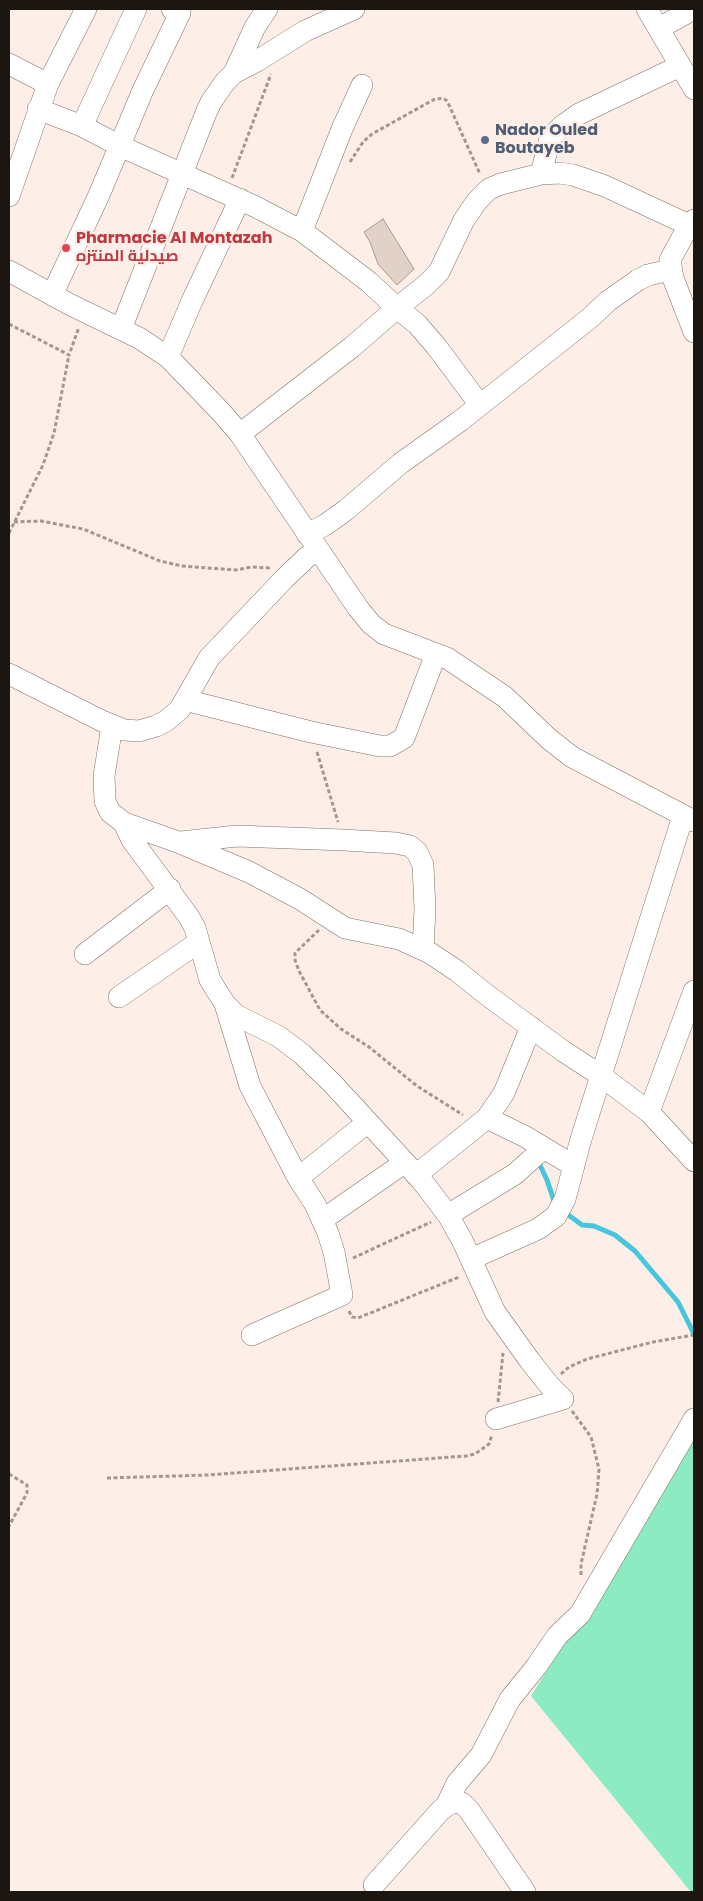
<!DOCTYPE html>
<meta charset="utf-8">
<style>
body{margin:0}
#map{position:relative;width:703px;height:1901px;overflow:hidden;background:#fdefe7;font-family:Poppins,sans-serif}
canvas{display:block}
.frame{position:absolute;inset:0;border:10px solid #1c1612;pointer-events:none}
</style>
<div id="map">
<canvas width="703" height="1901"></canvas>
<div class="frame"></div>
</div>
<script>
const context = document.querySelector('canvas').getContext('2d');
context.lineJoin = 'round';
function fill(path, color) {
  context.fillStyle = color;
  context.fill(path, 'evenodd');
}
function poly(rows) {
  const path = new Path2D();
  for (const r of rows) {
    path.moveTo(r[0], r[1]);
    for (let i = 2; i < r.length; i += 2) path.lineTo(r[i], r[i + 1]);
  }
  return path;
}
function strokePath(path, color, width, dash) {
  context.strokeStyle = color;
  context.lineWidth = width;
  context.lineCap = dash ? 'butt' : 'round';
  context.setLineDash(dash || []);
  context.stroke(path);
}
function label(font, color, halo, rows, align = 'center') {
  context.font = font + ' Poppins,Cairo,sans-serif';
  context.lineWidth = 5;
  context.setLineDash([]);
  context.textBaseline = 'middle';
  context.strokeStyle = halo;
  context.fillStyle = color;
  for (const [text, x, y, turn = 0] of rows) {
    context.save();
    context.translate(x, y);
    context.rotate((+turn || 0) * Math.PI / 180);
    context.textAlign = isNaN(turn) ? turn : align;
    if (halo) context.strokeText(text, 0, 0);
    context.fillText(text, 0, 0);
    context.restore();
  }
}
fill(poly([
 [694,1434,694,1892,691,1892,531,1696]
]), '#8debc3');
strokePath(poly([
 [538,1161,547,1180,555,1204],
 [563,1211,582,1225,594,1226,615,1235,635,1251,678,1302,694,1334]
]), '#45c6dc', 5);
const building = poly([
 [383,219,414,269,397,285,378,264,370,242,364,232,383,219]
]);
fill(building, '#e2d1c7');
strokePath(building, '#a99990', 1);
const minor = poly([
 [647,9,694,89],
 [659,28,694,9],
 [9,64,48,84],
 [234,73,255,27,267,9],
 [38,109,82,126,120,146,254,206,302,231,369,282,397,308,426,285,439,272,464,220,477,201,489,189,501,184,541,174,560,173,573,175,605,186,689,225],
 [82,126,136,9],
 [541,174,550,138,562,126,579,114,680,66],
 [9,196,48,84,86,9],
 [694,220,689,225,670,260,673,278,694,332],
 [302,231,342,129,362,85],
 [9,271,69,304,139,338,168,357,221,412,240,434,358,608,371,624,384,634,447,658,505,697,549,739,572,757,694,821],
 [52,295,99,195,143,90,180,13,172,9],
 [121,329,206,113,211,102,225,82,234,73,257,61,305,31,354,9],
 [168,357,192,301,240,199],
 [240,434,352,347,397,308,417,324,436,346,480,405],
 [307,534,325,525,346,510,401,463,460,421,590,318,608,301,638,280,648,275,670,270],
 [9,674,102,721,124,730,139,731,156,726,166,721,180,709,209,658,285,578,307,557,318,550],
 [185,700,311,732,380,746,390,746,404,738,436,654],
 [112,726,104,776,105,801,110,812,124,823,178,842,249,872,300,899,345,928,399,939,430,953,457,971,487,995,563,1051,600,1075,649,1112,694,1161],
 [124,823,132,840,189,917,195,928,210,980,225,1004,236,1015,278,1036,302,1054,332,1083,422,1181,448,1215,463,1242,495,1312,530,1361,549,1385,563,1399,496,1419],
 [181,842,237,836,343,840,396,843,410,846,417,852,423,865,425,910,423,949],
 [85,954,170,889],
 [119,997,199,942],
 [225,1004,250,1086,298,1178,315,1204,328,1233,334,1252,342,1295,252,1335],
 [649,1112,694,991],
 [487,1118,526,1137,574,1166],
 [416,1175,487,1118,504,1093,531,1027],
 [298,1178,368,1122],
 [448,1215,515,1174,544,1148],
 [322,1220,404,1163],
 [471,1259,538,1229,556,1216,565,1199,581,1139,683,816],
 [446,1806,457,1783,481,1755,510,1699,536,1667,557,1636,580,1614,694,1419],
 [374,1885,441,1810,449,1804,457,1802,462,1803,469,1810,525,1892]
]);
strokePath(minor, '#7f7067', 22);
strokePath(poly([
 [350,162,363,142,372,134,433,100,442,98,446,100,449,105,480,174],
 [232,178,271,74],
 [9,324,69,355,79,327],
 [14,522,41,521,83,529,160,561,182,566,236,570,251,567,270,568],
 [9,533,43,465,54,433,69,355],
 [317,752,338,822],
 [319,930,295,953,295,960,299,971,320,1010,341,1029,369,1047,417,1086,463,1115],
 [353,1258,431,1222],
 [349,1311,352,1317,358,1318,459,1277],
 [561,1374,569,1367,587,1359,653,1342,694,1335],
 [498,1402,503,1353],
 [572,1411,591,1437,599,1469,597,1494,581,1564,581,1576],
 [9,1474,27,1485,27,1493,9,1526],
 [107,1478,208,1475,466,1456,475,1454,489,1444,492,1435]
]), '#a29791', 3, [4, 2.5]);
strokePath(minor, '#fff', 21);
for (const [x, y, r, color] of [
 [485,140,5,"#5c6f8a"],
 [66,248,5,"#e0444e"]
]) {
  const dot = new Path2D();
  dot.arc(x, y, r, 0, 2 * Math.PI);
  context.fillStyle = color;
  context.fill(dot);
  strokePath(dot, '#fdefe7', 2);
}
label('bold 16px', '#4e5e75', '#fdefe7', [
 ["Nador Ouled",495,131],
 ["Boutayeb",495,149]
], 'left');
label('bold 16px', '#be3a42', '#fdefe7', [
 ["Pharmacie Al Montazah",76,239],
 ["صيدلية المنتزه",76,257]
], 'left');
</script>
